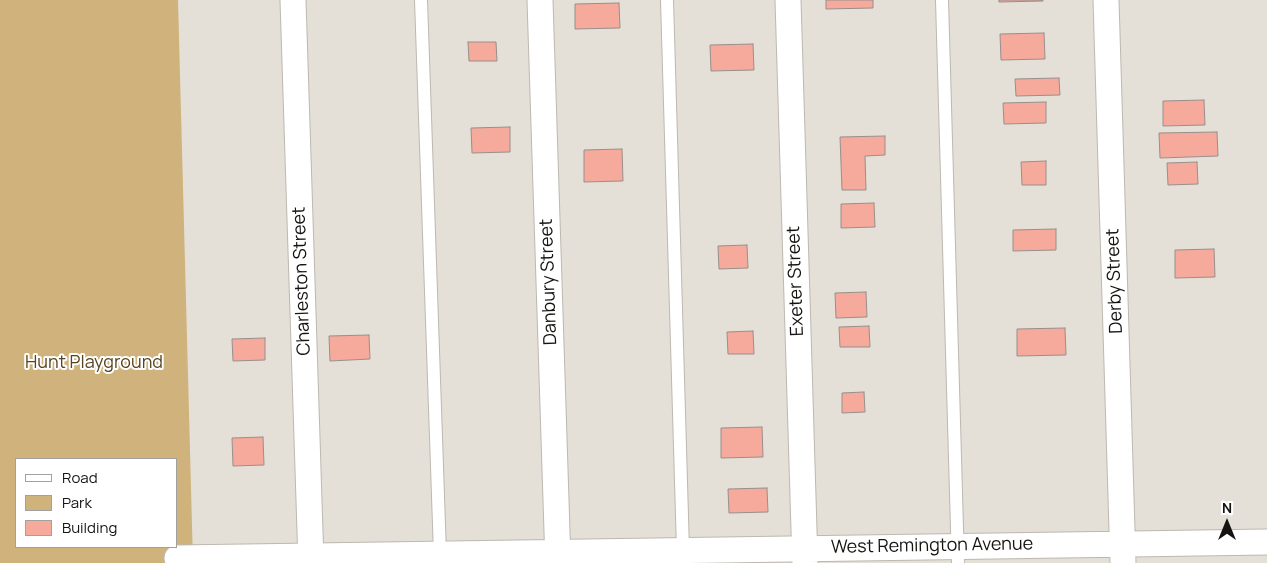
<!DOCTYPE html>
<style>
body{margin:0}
#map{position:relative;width:1267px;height:563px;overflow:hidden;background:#e4e0d7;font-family:Manrope,sans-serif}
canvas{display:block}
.legend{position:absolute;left:15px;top:458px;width:162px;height:90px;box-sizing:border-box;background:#fff;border:1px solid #a2a1a0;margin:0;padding:6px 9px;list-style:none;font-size:15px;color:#161411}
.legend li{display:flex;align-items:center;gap:10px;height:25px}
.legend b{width:25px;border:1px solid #a2a1a0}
.north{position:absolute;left:1202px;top:498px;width:50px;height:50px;-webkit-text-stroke:4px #fff;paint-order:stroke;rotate:0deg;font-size:14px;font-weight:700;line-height:20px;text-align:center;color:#161411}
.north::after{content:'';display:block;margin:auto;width:18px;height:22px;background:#161411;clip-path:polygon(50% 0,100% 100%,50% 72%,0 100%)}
</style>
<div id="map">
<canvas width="1267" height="563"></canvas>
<ul class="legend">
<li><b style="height:6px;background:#fff"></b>Road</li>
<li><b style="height:14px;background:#d0b27c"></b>Park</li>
<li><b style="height:14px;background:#f5aa9c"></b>Building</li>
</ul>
<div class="north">N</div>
</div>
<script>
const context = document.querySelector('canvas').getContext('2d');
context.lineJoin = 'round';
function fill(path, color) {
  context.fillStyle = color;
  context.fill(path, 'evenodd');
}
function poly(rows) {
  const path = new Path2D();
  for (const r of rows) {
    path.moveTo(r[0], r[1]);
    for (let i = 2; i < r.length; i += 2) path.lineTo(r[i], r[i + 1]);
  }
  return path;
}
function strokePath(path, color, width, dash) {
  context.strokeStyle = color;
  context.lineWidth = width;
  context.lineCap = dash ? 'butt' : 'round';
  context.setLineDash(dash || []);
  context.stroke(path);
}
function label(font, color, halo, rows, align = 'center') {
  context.font = font + ' Manrope,sans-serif';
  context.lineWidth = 4;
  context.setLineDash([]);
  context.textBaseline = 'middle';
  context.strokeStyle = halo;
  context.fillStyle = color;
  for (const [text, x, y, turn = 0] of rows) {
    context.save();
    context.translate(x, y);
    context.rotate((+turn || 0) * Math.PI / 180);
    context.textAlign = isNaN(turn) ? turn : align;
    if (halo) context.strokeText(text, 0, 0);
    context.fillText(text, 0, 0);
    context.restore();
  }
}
fill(poly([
 [0,0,178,0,193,563,0,563],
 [16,459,176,459,176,547,16,547]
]), '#d0b27c');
const building = poly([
 [826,0,873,0,873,8,826,9,826,0],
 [999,0,1043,0,1043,1,999,2,999,0],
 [619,3,620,28,575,29,575,4,619,3],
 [1044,33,1045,59,1001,60,1000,34,1044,33],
 [468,42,496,42,497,61,469,61,468,42],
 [753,44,754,70,711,71,710,45,753,44],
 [1059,78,1060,95,1016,96,1015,79,1059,78],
 [1204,100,1205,125,1163,126,1163,101,1204,100],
 [1046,102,1046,123,1004,124,1003,103,1046,102],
 [510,127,510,152,472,153,471,128,510,127],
 [1217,132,1218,156,1160,158,1159,133,1217,132],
 [885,136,885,155,865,156,866,190,842,190,840,137,885,136],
 [622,149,623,181,584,182,584,150,622,149],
 [1046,161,1046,185,1022,185,1021,162,1046,161],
 [1197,162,1198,184,1168,185,1167,163,1197,162],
 [874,203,875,227,841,228,841,204,874,203],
 [1056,229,1056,250,1013,251,1013,230,1056,229],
 [747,245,748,268,719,269,718,246,747,245],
 [1214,249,1215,277,1175,278,1175,250,1214,249],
 [866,292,867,317,836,318,835,293,866,292],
 [869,326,870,347,840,347,839,327,869,326],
 [1065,328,1066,355,1017,356,1017,329,1065,328],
 [753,331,754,354,728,354,727,332,753,331],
 [369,335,370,359,330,361,329,336,369,335],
 [265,338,265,360,233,361,232,339,265,338],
 [864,392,865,412,842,413,842,393,864,392],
 [762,427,763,457,721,458,721,428,762,427],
 [263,437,264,465,233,466,232,438,263,437],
 [767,488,768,512,729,513,728,489,767,488]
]);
fill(building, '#f5aa9c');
strokePath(building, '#988e8c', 1);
const service = poly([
 [421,0,440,554],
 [667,0,683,550],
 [942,0,958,563]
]);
const minor = poly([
 [293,0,311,563],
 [540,0,558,563],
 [788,0,805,563],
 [1106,0,1123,563],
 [177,558,1267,542]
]);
strokePath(service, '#bdb8b0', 14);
strokePath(minor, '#bdb8b0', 27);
strokePath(service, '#fff', 12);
strokePath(minor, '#fff', 25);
label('18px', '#161411', '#fff', [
 ["Charleston Street",302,281,-92],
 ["Exeter Street",796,281,-92],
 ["Derby Street",1115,281,-92],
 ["Danbury Street",549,282,-92],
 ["West Remington Avenue",932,546,-1]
]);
label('18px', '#574521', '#fff', [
 ["Hunt Playground",94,363]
]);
</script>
